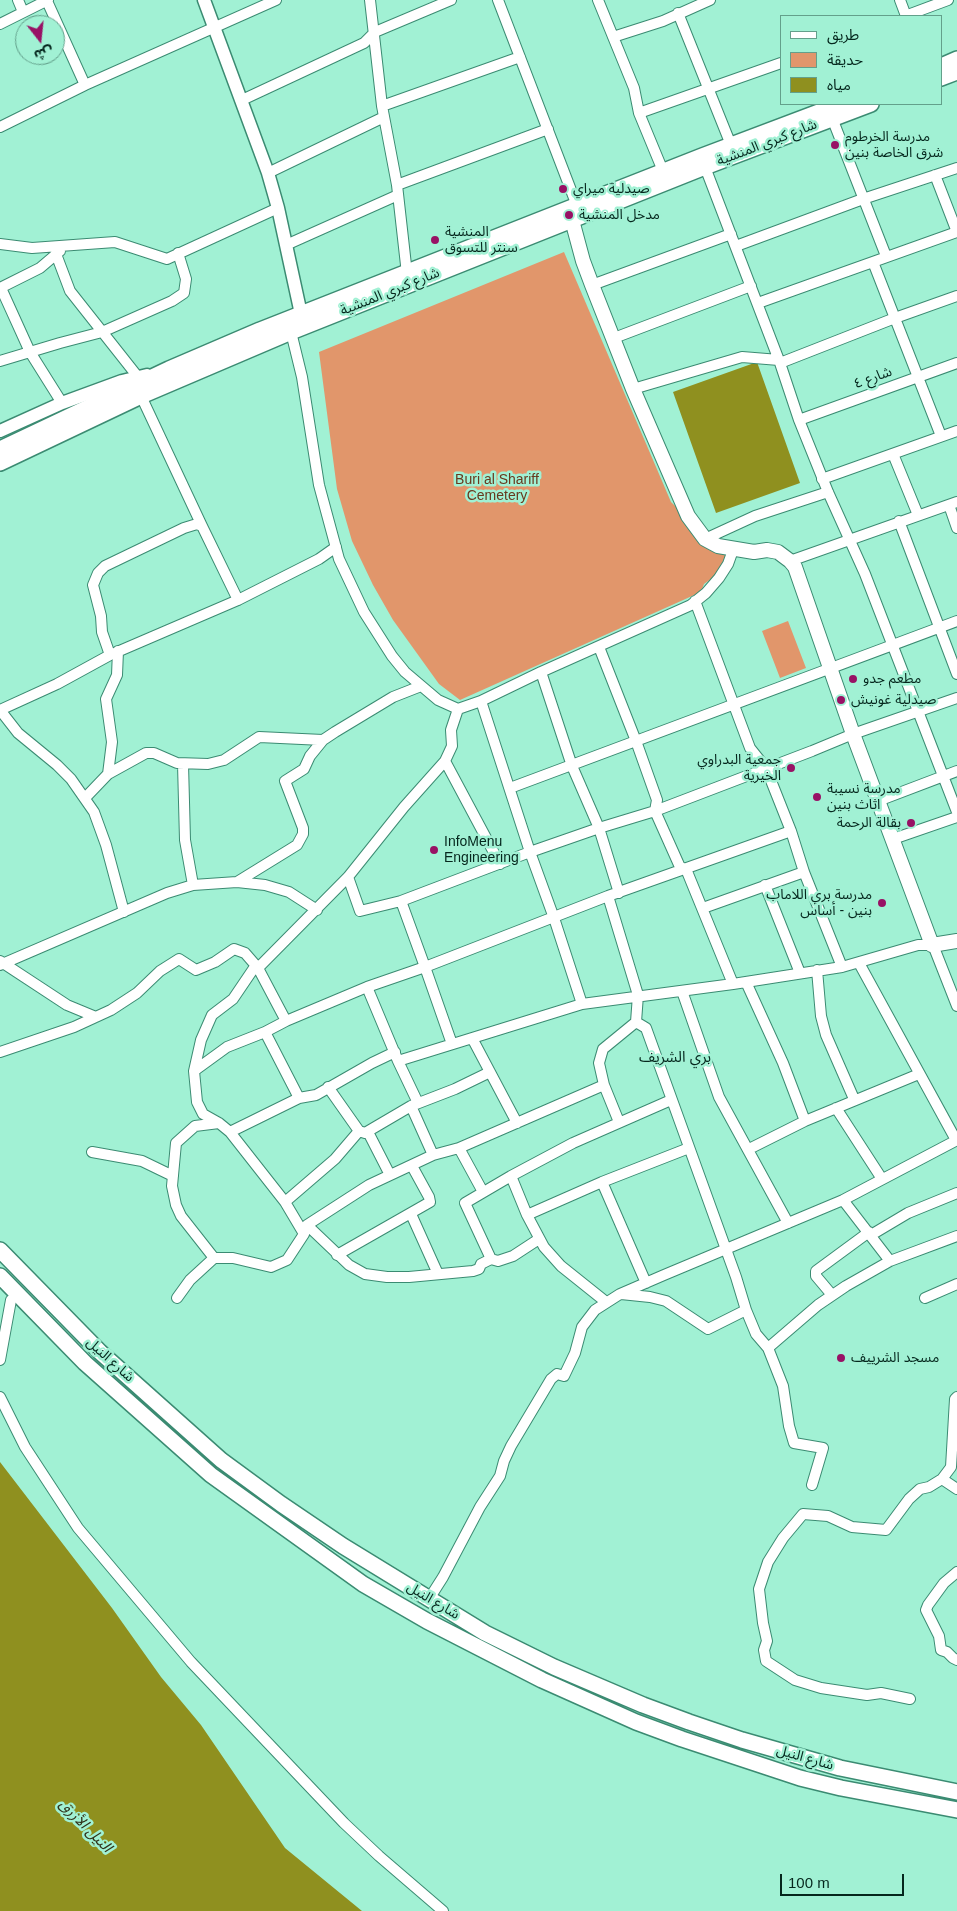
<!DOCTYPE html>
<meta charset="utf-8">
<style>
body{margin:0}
#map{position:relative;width:957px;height:1911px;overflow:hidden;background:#a1f1d4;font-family:Helvetica,"Noto Sans Arabic",sans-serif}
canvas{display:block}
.legend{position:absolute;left:780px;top:15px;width:162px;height:90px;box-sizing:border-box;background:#a1f1d4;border:1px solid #63a08b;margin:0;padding:6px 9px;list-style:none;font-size:15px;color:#05271d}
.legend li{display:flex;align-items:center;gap:10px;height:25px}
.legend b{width:25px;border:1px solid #63a08b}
.north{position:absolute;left:15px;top:15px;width:50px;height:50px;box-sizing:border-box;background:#a1f1d4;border:1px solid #63a08b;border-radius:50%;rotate:164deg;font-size:14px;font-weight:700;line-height:20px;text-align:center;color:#05271d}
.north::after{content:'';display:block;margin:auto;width:18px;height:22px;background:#981165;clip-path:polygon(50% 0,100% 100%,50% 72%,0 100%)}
.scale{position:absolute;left:780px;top:1874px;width:124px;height:22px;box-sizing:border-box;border:2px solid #05271d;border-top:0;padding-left:6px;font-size:15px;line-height:18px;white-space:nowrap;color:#05271d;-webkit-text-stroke:4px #a1f1d4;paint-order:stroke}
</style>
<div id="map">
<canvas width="957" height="1911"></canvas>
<ul class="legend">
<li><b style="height:6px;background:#fff"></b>طريق</li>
<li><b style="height:14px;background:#e1966b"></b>حديقة</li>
<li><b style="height:14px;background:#8f901f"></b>مياه</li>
</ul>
<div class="north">ش</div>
<div class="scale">100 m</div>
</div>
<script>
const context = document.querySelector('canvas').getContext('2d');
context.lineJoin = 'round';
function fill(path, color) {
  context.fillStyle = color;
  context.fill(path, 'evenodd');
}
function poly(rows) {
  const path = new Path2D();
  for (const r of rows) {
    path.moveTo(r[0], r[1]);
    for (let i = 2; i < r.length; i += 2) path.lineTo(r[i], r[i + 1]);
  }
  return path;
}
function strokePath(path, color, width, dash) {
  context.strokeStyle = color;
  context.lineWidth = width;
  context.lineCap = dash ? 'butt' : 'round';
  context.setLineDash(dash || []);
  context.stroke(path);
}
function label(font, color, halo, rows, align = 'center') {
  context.font = font + ' Helvetica,"Noto Sans Arabic",sans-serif';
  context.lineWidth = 5;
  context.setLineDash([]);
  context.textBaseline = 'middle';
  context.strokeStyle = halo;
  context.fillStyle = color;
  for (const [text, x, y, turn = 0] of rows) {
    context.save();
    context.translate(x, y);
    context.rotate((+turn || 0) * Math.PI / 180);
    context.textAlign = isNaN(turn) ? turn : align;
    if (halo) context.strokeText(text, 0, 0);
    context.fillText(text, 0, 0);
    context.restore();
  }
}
fill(poly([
 [564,252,671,502,733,563,704,584,701,592,460,700,439,684,393,620,373,585,352,541,337,489,319,352],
 [788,621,806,668,780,678,762,631]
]), '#e1966b');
fill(poly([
 [757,362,800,483,716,513,673,392],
 [0,1462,112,1608,161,1677,201,1725,285,1848,362,1911,0,1911]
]), '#8f901f');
const minor = poly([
 [18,0,23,12],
 [370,0,382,106,397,185,407,274],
 [498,0,579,211],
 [598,0,634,88,639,113,663,171],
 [900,0,906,16],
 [47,1,85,85],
 [678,13,731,145],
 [905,16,948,0],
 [0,24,48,0],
 [613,37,663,21,710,0],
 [242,100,364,43,375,32,451,0],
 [382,106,520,57],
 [639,113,781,63],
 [832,118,886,256],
 [0,127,85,85,276,0],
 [705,167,780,363,799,420,828,492,865,574,957,812],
 [268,173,384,117],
 [935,175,957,232],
 [397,185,548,129],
 [0,244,32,248,115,242,167,259,278,208],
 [286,245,398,195],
 [736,246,863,199,957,168],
 [56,254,70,291,138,377],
 [873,262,941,436],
 [592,285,731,234],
 [0,288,40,268,60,251],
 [1,288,30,352,62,403],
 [758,303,957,232],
 [291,332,302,377,319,485,339,559,364,612,392,656,405,672,438,700,458,709,481,701,541,672,691,605,706,593,719,578,728,564,733,550],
 [614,338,751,286],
 [0,361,60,343,102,332,172,301,184,293,186,279,178,253],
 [780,363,895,318,957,296],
 [633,389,742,357,779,360],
 [141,396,202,526,238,600],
 [799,420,957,363],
 [893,454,918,515],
 [822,479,957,431],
 [949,505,957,528],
 [899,521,957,674],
 [705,539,755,516,828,492],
 [790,561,957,502],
 [695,601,750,748,766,768,791,831,804,872,842,967],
 [599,647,636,741,657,800,655,811,680,867,686,869,733,984],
 [110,655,102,632,101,616,93,585,98,573,105,566,184,528,197,524,202,526],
 [541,672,572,766,599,828,619,893],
 [481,701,530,852,554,918,582,1004],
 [0,710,57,684,110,655,238,600,319,559,336,547],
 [0,710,18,733,57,765,71,779,94,812,106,845,124,912],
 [445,761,500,864],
 [183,764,185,840,193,885],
 [108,774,112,742,106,699,117,675,118,651],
 [510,788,957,621],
 [85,798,108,774,146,753,154,753,177,763,208,764,224,760,259,737,323,740],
 [878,801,957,771],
 [893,839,957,817],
 [348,877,360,911,401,901],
 [237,882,297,845,303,834,303,828,285,781,304,769,310,756,323,740,335,732,393,697,421,686],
 [765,885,800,973],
 [608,896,638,995,636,1022,646,1028,736,1277,746,1310,756,1334,768,1348,783,1386,789,1426,794,1443,823,1448,812,1485],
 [703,908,804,872],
 [933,945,957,1006],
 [0,961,67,1005,96,1017],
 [859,963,956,1140],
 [0,965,167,893,193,885,237,882,265,885,289,892,317,910],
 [256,965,233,999,212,1015,201,1040,194,1071,197,1102,203,1114,219,1123,230,1132,285,1202,304,1234],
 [258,968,286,1021],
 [817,970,821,1016,826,1035,854,1099],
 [746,982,783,1063,805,1121],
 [367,987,398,1061,418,1103],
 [682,991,719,1097,788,1223],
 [265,1032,299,1098],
 [472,1038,517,1123],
 [452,1044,425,967,608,896,791,831],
 [0,1052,74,1027,111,1010,137,993,160,971,179,959,196,970,215,962,234,949,245,953,258,968,348,877,404,807,445,761,452,746,451,730,458,709],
 [398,1061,582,1004,733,984,842,967,918,945,932,945],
 [194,1071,227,1047,265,1032,286,1021,367,987,425,967,401,901,530,852,599,828,655,811,812,751,853,734,957,698],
 [328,1087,359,1131,365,1133,411,1106,455,1089,490,1072],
 [411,1106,433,1155],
 [836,1108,882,1179],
 [619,1122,604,1085,599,1063,603,1049,636,1022],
 [230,1132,299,1098,316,1095,372,1063,395,1052],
 [368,1132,390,1175],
 [459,1148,483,1192],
 [749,1149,805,1121,919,1074],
 [92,1152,142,1161,173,1176],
 [602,1182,646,1283],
 [843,1200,890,1261],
 [285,1202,335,1159,359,1131],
 [411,1214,438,1274],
 [527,1215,602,1182,689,1148],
 [307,1225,349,1265,365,1274,387,1277,409,1277,473,1271,479,1269,481,1264,491,1259,498,1261,513,1256,539,1239],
 [871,1235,908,1213,957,1193],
 [337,1255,430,1202,429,1197,412,1166],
 [214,1258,181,1216,176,1205,172,1186,176,1143,195,1126,219,1123],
 [491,1259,465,1203,511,1176],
 [621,1294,650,1297,666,1301,708,1329,746,1310],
 [832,1295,816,1276,816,1271,869,1232],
 [177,1298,190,1280,214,1258,233,1258,271,1267,287,1260,304,1234,307,1225,369,1185,433,1155,459,1148,604,1085],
 [925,1298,957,1284],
 [606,1302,561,1266,544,1247,527,1215,511,1176,573,1143,671,1100],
 [768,1348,818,1305,846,1286,890,1261,957,1236],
 [0,1360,11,1300,17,1295],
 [0,1397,25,1447,78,1528,191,1662,344,1823,379,1856,443,1911],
 [957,1397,955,1399,951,1467,942,1479,957,1489],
 [957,1572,944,1583,928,1605,926,1610,939,1636,941,1650,947,1652,953,1658,957,1660],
 [429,1599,443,1577,480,1507,500,1476,504,1461,511,1446,551,1379,557,1374,564,1376,575,1353,582,1327,595,1310,620,1294,664,1275,843,1200,957,1140],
 [910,1699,881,1693,867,1695,821,1688,795,1680,766,1661,764,1650,767,1641,763,1623,759,1589,768,1562,783,1538,803,1514,828,1516,852,1527,886,1530,909,1499,920,1489,929,1487,942,1479]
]);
const tertiary = poly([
 [204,0,268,173,278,208,301,314],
 [0,431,62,403,122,381,147,375]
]);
const secondary = poly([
 [569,209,583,261,592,285,633,389,688,516,705,539,718,546,754,552,767,550,778,552,790,561,795,567,853,734,932,945,957,941]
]);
const primary = poly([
 [941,66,957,59],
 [941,78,957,72],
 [0,449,169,369,260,330,702,156,840,104],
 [0,463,141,396,291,332,705,167,871,104],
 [0,1250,100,1352,221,1460,281,1504,343,1546,485,1633,554,1667,643,1705,689,1722,742,1740,840,1768,957,1792],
 [0,1276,85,1363,211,1475,363,1584,427,1621,542,1680,636,1722,682,1739,800,1778,841,1788,957,1810]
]);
strokePath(minor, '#3b8b72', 12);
strokePath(tertiary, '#3b8b72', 15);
strokePath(secondary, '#3b8b72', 16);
strokePath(primary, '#3b8b72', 18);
strokePath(minor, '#fff', 10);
strokePath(tertiary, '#fff', 12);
strokePath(secondary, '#fff', 14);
strokePath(primary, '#fff', 15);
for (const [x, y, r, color] of [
 [835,145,5,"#981165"],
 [563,189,5,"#981165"],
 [569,215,5,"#981165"],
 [435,240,5,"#981165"],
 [853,679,5,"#981165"],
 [841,700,5,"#981165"],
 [791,768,5,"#981165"],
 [817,797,5,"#981165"],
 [911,823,5,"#981165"],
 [434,850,5,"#981165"],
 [882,903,5,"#981165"],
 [841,1358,5,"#981165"]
]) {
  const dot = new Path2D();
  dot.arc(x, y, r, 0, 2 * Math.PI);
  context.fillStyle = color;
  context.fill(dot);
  strokePath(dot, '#a1f1d4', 2);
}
label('14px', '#05271d', '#a1f1d4', [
 ["مدرسة الخرطوم",845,137],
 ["شرق الخاصة بنين",845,153],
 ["صيدلية ميراي",573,189],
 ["مدخل المنشية",579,215],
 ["المنشية",445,232],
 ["سنتر للتسوق",445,248],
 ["مطعم جدو",863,679],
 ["صيدلية غونيش",851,700],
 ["جمعية البدراوي",781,760,"right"],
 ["الخيرية",781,776,"right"],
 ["مدرسة نسيبة",827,789],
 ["اثاث بنين",827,805],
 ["بقالة الرحمة",901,823,"right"],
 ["InfoMenu",444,842],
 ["Engineering",444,858],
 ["مدرسة بري اللاماب",872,895,"right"],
 ["بنين - أساس",872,911,"right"],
 ["مسجد الشرييف",851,1358]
], 'left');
label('14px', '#05271d', '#a1f1d4', [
 ["شارع كبري المنشية",767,143,-21],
 ["شارع كبري المنشية",390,292,-22],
 ["شارع ٤",873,378,-20],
 ["شارع النيل",110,1360,42],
 ["شارع النيل",433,1601,31],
 ["شارع النيل",805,1758,16]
]);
label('14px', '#67391e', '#a1f1d4', [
 ["Buri al Shariff",497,480],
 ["Cemetery",497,496]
]);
label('15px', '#05271d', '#a1f1d4', [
 ["بري الشريف",675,1058]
]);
label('italic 15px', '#30311a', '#a1f1d4', [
 ["النيل الأزرق",85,1826,45]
]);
</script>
